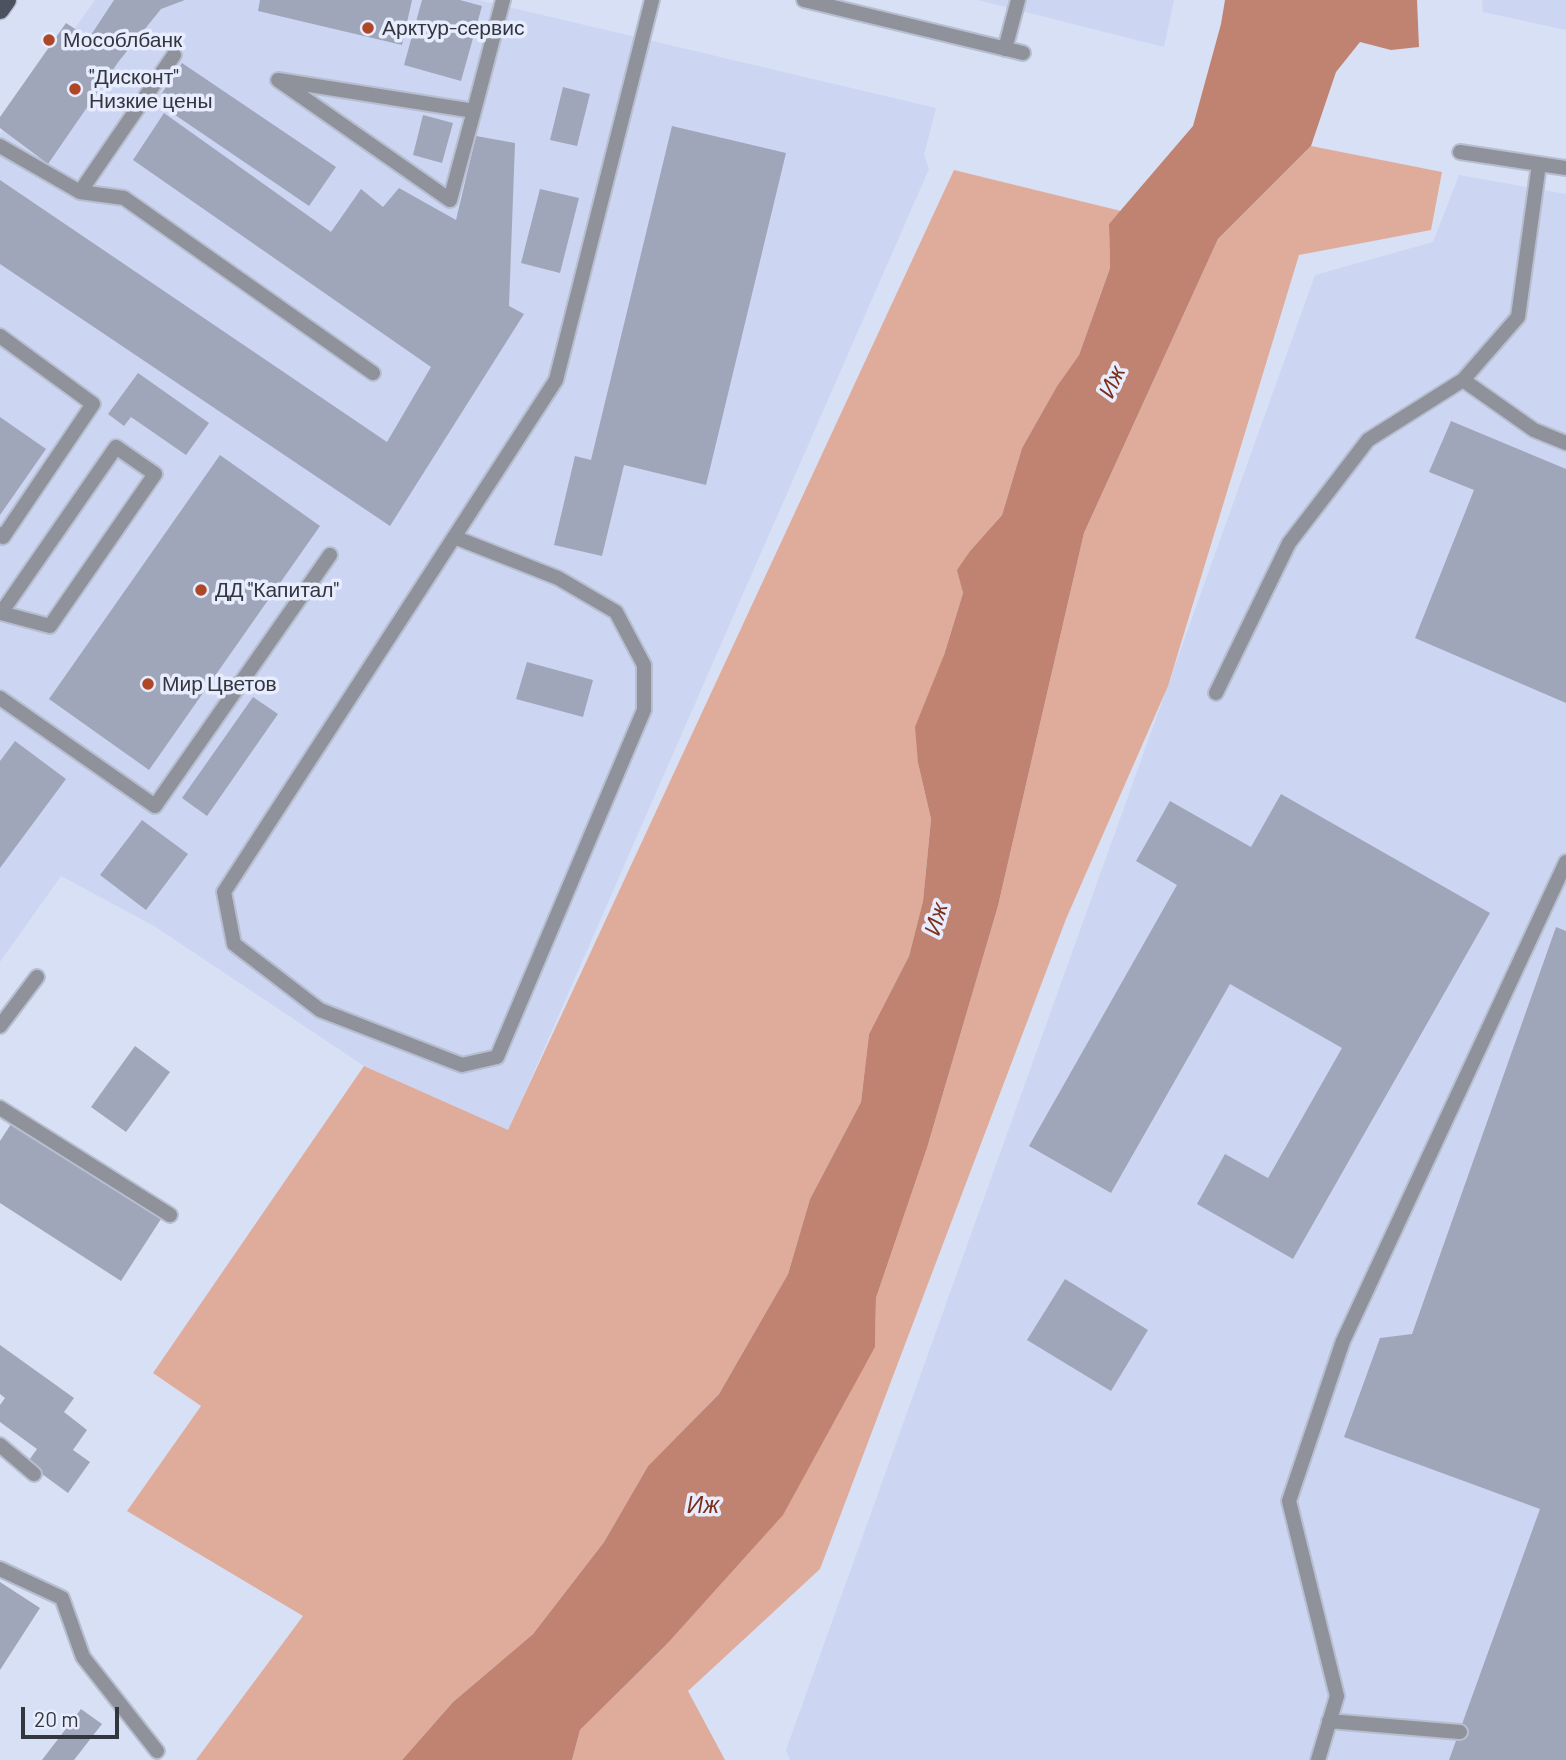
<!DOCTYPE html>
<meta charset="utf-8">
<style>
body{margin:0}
#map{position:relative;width:1566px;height:1760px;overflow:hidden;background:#d8e0f5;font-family:Barlow,sans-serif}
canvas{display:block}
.scale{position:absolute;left:21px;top:1707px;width:98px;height:32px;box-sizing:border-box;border:4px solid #33363e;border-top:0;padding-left:9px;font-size:21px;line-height:24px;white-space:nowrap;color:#33363e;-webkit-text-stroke:5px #e7edfe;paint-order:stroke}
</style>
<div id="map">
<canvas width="1566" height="1760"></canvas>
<div class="scale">20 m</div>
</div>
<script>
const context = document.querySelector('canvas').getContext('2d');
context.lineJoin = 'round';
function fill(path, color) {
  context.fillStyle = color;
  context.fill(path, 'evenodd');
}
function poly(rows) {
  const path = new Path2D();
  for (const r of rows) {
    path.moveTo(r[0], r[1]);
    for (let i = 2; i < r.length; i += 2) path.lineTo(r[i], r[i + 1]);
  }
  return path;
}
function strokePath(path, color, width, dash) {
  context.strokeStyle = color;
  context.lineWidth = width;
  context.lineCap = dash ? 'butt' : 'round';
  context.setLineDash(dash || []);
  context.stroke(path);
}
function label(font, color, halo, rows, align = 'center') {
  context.font = font + ' Barlow,sans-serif';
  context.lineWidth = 7;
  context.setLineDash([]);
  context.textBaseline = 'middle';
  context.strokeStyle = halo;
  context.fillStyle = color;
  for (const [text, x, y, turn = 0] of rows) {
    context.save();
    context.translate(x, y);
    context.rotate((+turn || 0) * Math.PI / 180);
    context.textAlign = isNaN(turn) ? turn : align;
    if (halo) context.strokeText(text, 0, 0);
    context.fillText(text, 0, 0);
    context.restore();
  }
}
fill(poly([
 [95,0,479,0,936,108,924,155,929,169,508,1131,364,1066,154,926,61,876,0,962,0,134],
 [978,0,1174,0,1164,47],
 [1482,0,1566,0,1566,30,1483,12],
 [1459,175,1566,194,1566,1760,790,1760,786,1750,1315,275,1433,242]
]), '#ccd6f2');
fill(poly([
 [1311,146,1442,172,1431,230,1299,255,1168,686,1066,919,820,1569,688,1691,725,1760,572,1760,580,1730,665,1646,875,1347,876,1298,927,1148,998,906,1084,533,1218,239],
 [954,170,1121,211,1109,224,1110,268,1079,355,1057,386,1022,448,1002,515,970,551,958,570,963,593,944,655,918,763,931,819,923,901,909,956,869,1034,861,1102,810,1199,788,1274,719,1394,648,1466,604,1542,533,1634,453,1702,402,1760,196,1760,303,1616,127,1511,201,1406,153,1373,364,1066,508,1130]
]), '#dfac9c');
fill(poly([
 [1225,0,1417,0,1419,47,1391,50,1360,42,1336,72,1311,146,1218,239,1084,533,998,906,927,1148,876,1298,875,1347,783,1515,665,1646,580,1730,572,1760,402,1760,453,1702,533,1634,604,1542,648,1466,719,1394,788,1274,810,1199,861,1102,869,1034,909,956,923,901,931,819,918,763,915,727,944,655,963,593,957,570,970,551,1002,515,1022,448,1057,386,1079,355,1110,268,1109,224,1193,126,1221,24]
]), '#c08371');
fill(poly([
 [114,0,185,0,161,9,119,61,48,164,0,128,0,117,66,23,89,38],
 [260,0,412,0,402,45,258,11],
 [422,0,460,0,482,6,461,81,404,65],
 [182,63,336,167,309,206,156,102],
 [563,87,590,94,577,146,550,140],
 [164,113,331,232,361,189,383,207,399,188,456,220,476,136,515,143,509,306,524,314,390,526,0,264,0,180,387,442,431,367,133,160],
 [423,115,453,123,442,163,413,155],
 [672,126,786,153,706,485,624,465,602,556,554,545,575,456,591,460],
 [540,189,579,198,560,273,521,263],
 [138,373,209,423,186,455,131,417,124,426,108,414],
 [0,417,46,449,0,515],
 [1451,421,1566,469,1566,703,1415,638,1474,490,1429,472],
 [220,455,320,526,149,770,49,699],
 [527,662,593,680,583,717,516,699],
 [253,697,278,714,207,816,182,798],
 [15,741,66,779,0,868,0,761],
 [1281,794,1490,913,1293,1259,1197,1204,1225,1154,1268,1178,1342,1048,1230,984,1111,1193,1029,1146,1177,885,1136,861,1170,801,1251,847],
 [142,820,188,854,146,910,100,875],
 [1556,927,1566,931,1566,1760,1449,1760,1540,1509,1344,1437,1380,1338,1412,1334],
 [135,1046,170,1072,126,1132,91,1107],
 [11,1124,161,1219,121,1281,0,1203,0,1141],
 [1065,1279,1148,1330,1111,1391,1027,1340],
 [0,1345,74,1398,64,1412,87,1430,73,1450,90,1462,68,1493,27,1463,37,1449,0,1422,0,1405,5,1398,0,1394],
 [0,1582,40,1608,0,1670],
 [81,1709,102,1724,74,1760,42,1760]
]), '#9fa6ba');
const service = poly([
 [804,0,1023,53],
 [1005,49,1018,0],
 [474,111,278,80,450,200,474,111,503,0],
 [0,146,80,192,124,198,373,373],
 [1460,152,1566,168],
 [1539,164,1518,317,1463,380,1534,430,1566,443],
 [80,192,174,55],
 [0,336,93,404,3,537,0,534],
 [454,537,558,578,616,612,644,665,644,710,497,1057,462,1065,320,1010,234,944,224,892,556,380,652,0],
 [0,612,1,613,50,626,155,474,116,447,1,613],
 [1216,693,1289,543,1368,440,1463,380],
 [0,698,155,806,330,555],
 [0,1026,37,977],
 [0,1108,170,1215],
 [0,1445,34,1474],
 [0,1569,62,1598,83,1657,157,1751],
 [1329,1721,1460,1732],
 [1318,1760,1337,1696,1289,1501,1343,1341,1566,862]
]);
const primary = poly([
 [0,10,7,0]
]);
strokePath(service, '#b7bed0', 18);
strokePath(primary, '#b7bed0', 21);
strokePath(service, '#8f929a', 14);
strokePath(primary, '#4d5261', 18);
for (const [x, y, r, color] of [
 [368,28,7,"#af4626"],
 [49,40,7,"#af4626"],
 [75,89,7,"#af4626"],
 [201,590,7,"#af4626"],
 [148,684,7,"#af4626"]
]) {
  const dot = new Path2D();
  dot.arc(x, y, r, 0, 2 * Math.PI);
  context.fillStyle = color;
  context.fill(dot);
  strokePath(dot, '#e7edfe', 2.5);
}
label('21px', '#33363e', '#e7edfe', [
 ["Арктур-сервис",382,28],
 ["Мособлбанк",63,40],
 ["\"Дисконт\"",89,77],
 ["Низкие цены",89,101],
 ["ДД \"Капитал\"",215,590],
 ["Мир Цветов",162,684]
], 'left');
label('italic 23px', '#7a2f18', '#e7edfe', [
 ["Иж",1112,382,-65],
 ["Иж",936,919,-74],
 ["Иж",703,1505]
]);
</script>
